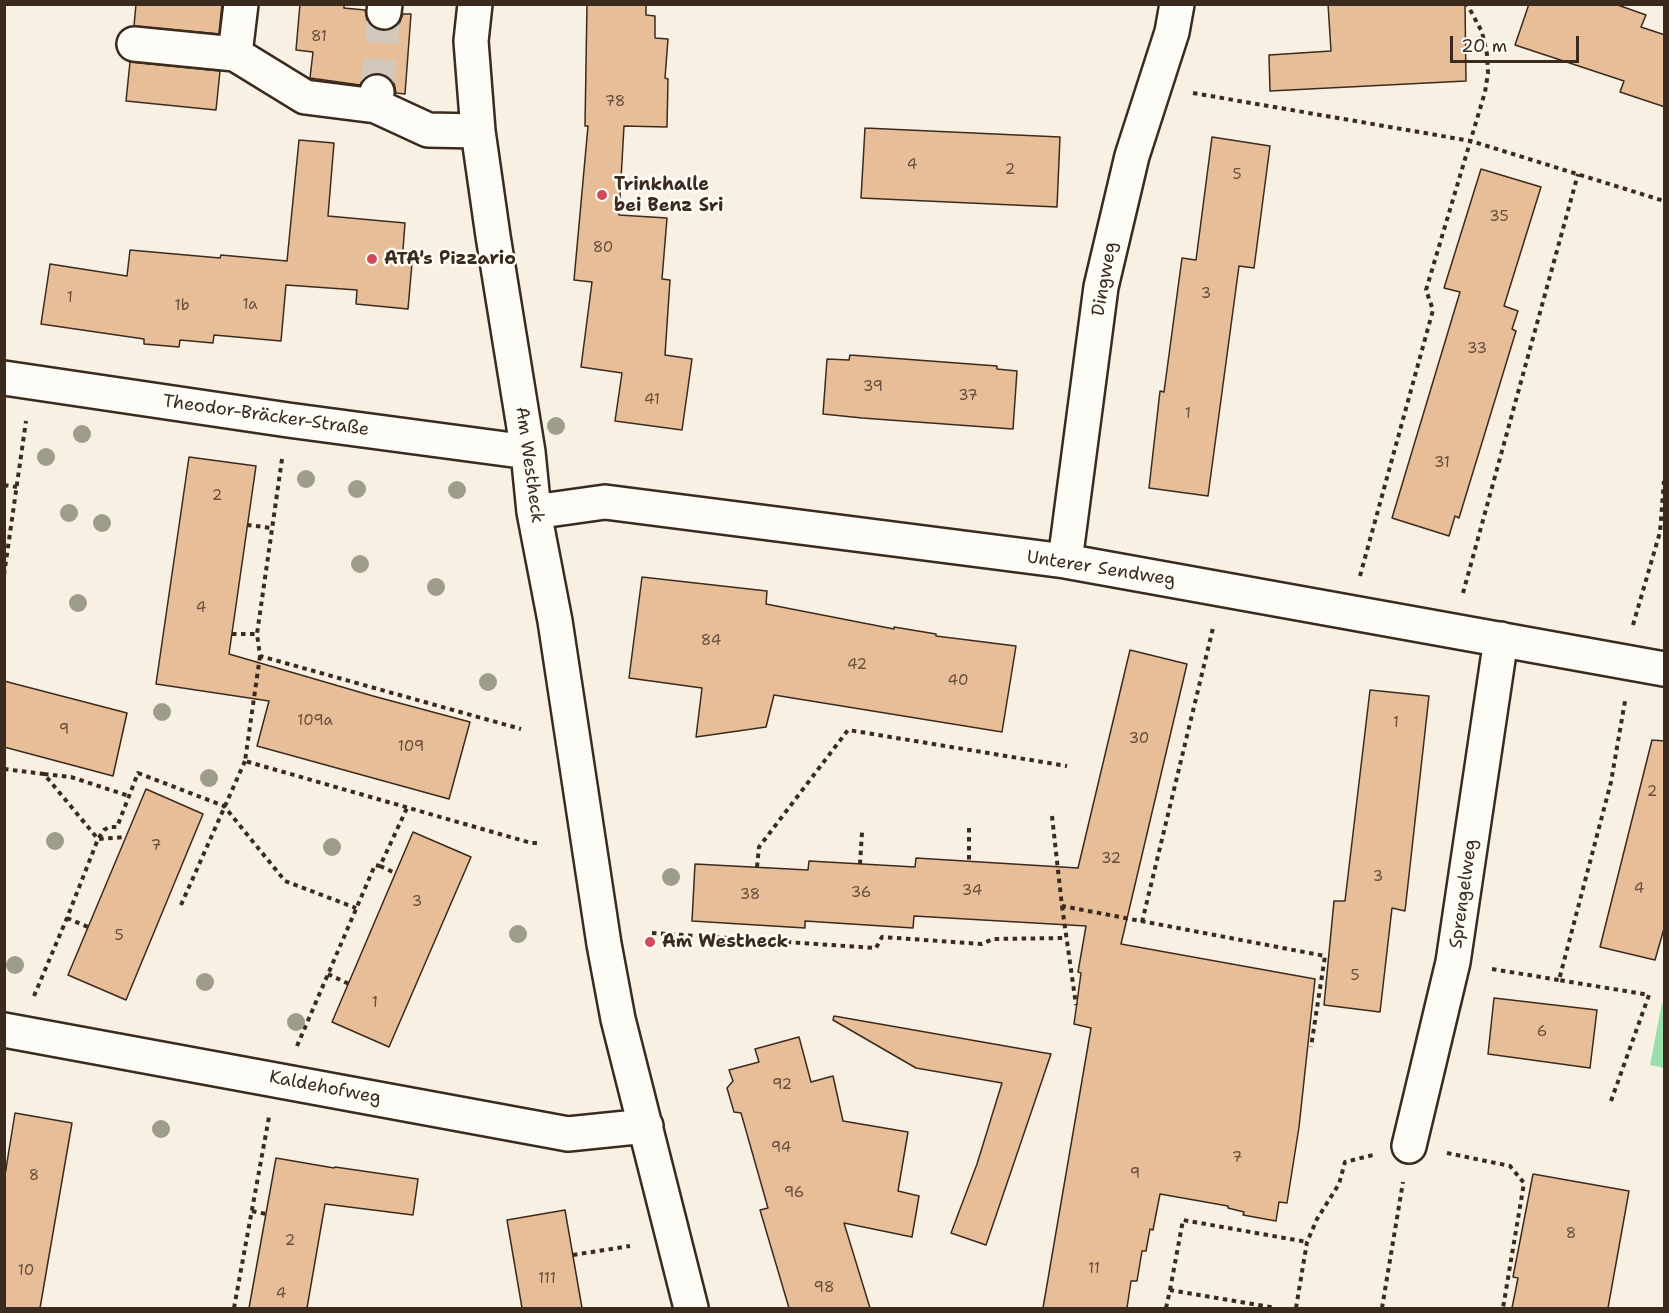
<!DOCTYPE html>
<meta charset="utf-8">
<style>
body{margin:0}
#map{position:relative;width:1669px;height:1313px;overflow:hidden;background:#f9f0e4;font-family:"Shantell Sans",sans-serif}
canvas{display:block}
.frame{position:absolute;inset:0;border:6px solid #3b2a1e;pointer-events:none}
.scale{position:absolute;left:1450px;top:36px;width:129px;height:27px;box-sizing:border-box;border:3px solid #3b2a1e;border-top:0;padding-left:8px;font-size:18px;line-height:21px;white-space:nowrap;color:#3b2a1e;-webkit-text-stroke:4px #fdfcf7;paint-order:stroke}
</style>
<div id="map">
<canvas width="1669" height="1313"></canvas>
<div class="frame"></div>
<div class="scale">20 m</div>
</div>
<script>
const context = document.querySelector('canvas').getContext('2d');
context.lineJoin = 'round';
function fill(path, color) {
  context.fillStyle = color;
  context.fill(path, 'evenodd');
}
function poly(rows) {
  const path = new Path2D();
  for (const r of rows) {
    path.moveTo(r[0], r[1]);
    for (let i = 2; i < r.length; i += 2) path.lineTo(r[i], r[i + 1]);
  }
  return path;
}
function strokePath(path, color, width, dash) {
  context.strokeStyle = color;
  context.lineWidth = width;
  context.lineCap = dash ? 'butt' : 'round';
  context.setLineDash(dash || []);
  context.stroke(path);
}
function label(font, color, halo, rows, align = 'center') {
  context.font = font + ' "Shantell Sans",sans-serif';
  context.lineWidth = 5;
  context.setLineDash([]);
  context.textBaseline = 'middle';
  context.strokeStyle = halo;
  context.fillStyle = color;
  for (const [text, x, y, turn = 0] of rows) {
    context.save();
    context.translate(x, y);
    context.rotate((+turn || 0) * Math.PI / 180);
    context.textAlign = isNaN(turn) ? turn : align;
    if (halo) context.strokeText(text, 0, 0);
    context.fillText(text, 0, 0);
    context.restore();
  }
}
fill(poly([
 [1662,1003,1664,1004,1664,1068,1650,1065]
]), '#9ae0ac');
const building = poly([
 [136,4,222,4,219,34,134,26,136,4],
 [300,4,344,4,344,8,365,10,367,20,372,27,382,31,392,29,399,24,403,14,411,14,405,94,396,93,394,83,388,77,379,73,368,75,362,81,360,85,310,78,313,52,296,50,300,4],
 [587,4,646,4,646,15,655,16,655,38,668,39,665,78,668,79,667,127,624,126,619,215,667,218,662,279,670,280,665,355,692,359,682,430,615,421,622,373,581,367,592,282,574,280,588,126,585,126,587,4],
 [1328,4,1465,4,1466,81,1270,91,1269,55,1331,51,1328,4],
 [1529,4,1615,4,1646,15,1641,27,1665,35,1665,107,1620,92,1624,81,1515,45,1529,4],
 [130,62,220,71,216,110,126,101,130,62],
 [865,128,1060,137,1057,207,861,198,865,128],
 [1212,137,1270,146,1254,268,1239,266,1208,496,1149,488,1160,391,1164,392,1182,258,1196,260,1212,137],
 [299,140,334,143,328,216,405,223,402,262,412,263,408,309,356,304,357,290,286,285,281,341,214,335,213,343,180,340,179,347,144,344,144,339,41,324,50,264,127,276,130,250,220,258,221,255,287,261,299,140],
 [1481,169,1541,187,1504,306,1518,311,1512,329,1516,331,1459,518,1455,516,1449,536,1392,518,1460,292,1444,288,1481,169],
 [850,355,997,366,997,369,1017,371,1013,429,862,418,823,414,827,359,849,360,850,355],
 [189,457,256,466,229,654,373,696,470,722,449,799,257,746,269,701,156,684,189,457],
 [642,577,767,591,766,604,894,629,894,627,936,634,936,636,1016,646,1002,732,774,695,766,727,696,737,702,688,629,678,642,577],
 [1130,650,1187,664,1121,944,1315,979,1299,1127,1287,1203,1279,1202,1276,1221,1243,1215,1244,1212,1228,1208,1228,1206,1160,1194,1153,1230,1150,1229,1146,1251,1142,1251,1137,1281,1131,1281,1127,1308,1043,1308,1091,1028,1074,1024,1081,973,1078,972,1086,926,914,916,913,928,805,921,805,928,692,921,695,864,808,870,809,861,915,867,916,858,1078,868,1130,650],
 [4,681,127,713,113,776,4,747,4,681],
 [1370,690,1429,696,1405,911,1392,908,1380,1012,1324,1005,1334,901,1345,901,1370,690],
 [1652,740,1665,741,1665,925,1655,960,1600,947,1652,740],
 [146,789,203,814,126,1000,68,975,146,789],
 [413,832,471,857,389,1047,332,1022,413,832],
 [1494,998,1597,1010,1590,1068,1488,1054,1494,998],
 [834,1016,1051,1054,986,1245,951,1233,977,1164,1002,1083,916,1068,833,1020,834,1016],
 [799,1037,811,1082,833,1076,843,1121,908,1132,898,1191,919,1196,912,1237,844,1223,870,1308,789,1308,760,1210,768,1208,741,1113,734,1112,727,1088,733,1081,729,1070,759,1062,755,1049,799,1037],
 [15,1113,72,1123,40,1308,4,1308,4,1181,15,1113],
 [276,1158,334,1168,335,1167,418,1179,413,1215,325,1204,307,1308,249,1308,276,1158],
 [1533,1174,1629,1191,1608,1308,1512,1308,1518,1278,1513,1277,1533,1174],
 [565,1210,582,1308,522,1308,507,1220,565,1210]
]);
fill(building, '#e8be98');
strokePath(building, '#3b2a1e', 1.5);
strokePath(poly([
 [377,92,384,12]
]), '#d3c8bc', 33, [33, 16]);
const minor = poly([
 [241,4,235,54,305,97,376,106],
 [475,4,471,41,478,131,493,236,528,452,534,512,555,621,604,944,618,1019,691,1308],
 [384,12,385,4],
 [134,44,235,54],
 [377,92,376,106,428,130,478,131],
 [4,378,288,420,528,452],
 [534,512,605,502,1065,561,1664,669],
 [1065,561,1101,287,1132,156,1172,32,1177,4],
 [4,1030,568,1134,646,1126],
 [1409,1146,1453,962,1501,639]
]);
strokePath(minor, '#3b2a1e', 38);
strokePath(poly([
 [1193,93,1471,141,1664,201],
 [282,459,257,634,260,656,521,729],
 [4,485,17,487],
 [247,525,272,528],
 [4,575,26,421],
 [1360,576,1433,310,1426,290,1485,92,1488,73,1487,54,1482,32,1467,4],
 [1463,593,1578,174],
 [1633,625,1660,532,1664,481],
 [232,634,257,634],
 [260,656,245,761,531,843,539,843],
 [4,769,44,774,98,839,126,837],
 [44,774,71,777,129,796],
 [1052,816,1062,906,1325,956,1311,1047],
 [969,828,969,861],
 [860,864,862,832],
 [380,866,395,873],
 [757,867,759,847,848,730,1067,766],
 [181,905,245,761],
 [1062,906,1076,1005],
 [67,918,88,927],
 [1142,922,1213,628],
 [652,933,876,948,882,937,982,944,993,939,1066,938],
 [1492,969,1559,980],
 [328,974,349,984],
 [34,996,67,918,98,839,104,830,109,827,117,827,138,773,224,806,285,881,356,908],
 [297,1046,375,865,380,866,407,808],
 [1611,1101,1649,995,1559,980,1611,782,1625,701],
 [1447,1153,1510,1166,1524,1183,1503,1308],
 [4,1170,6,1171],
 [252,1211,266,1214],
 [573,1255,630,1246],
 [1170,1290,1183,1220,1307,1242],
 [234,1308,269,1117],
 [1166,1308,1170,1290,1276,1308],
 [1296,1308,1307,1242,1317,1219,1339,1184,1345,1162,1373,1155],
 [1382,1308,1403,1182]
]), '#3b2a1e', 4, [4.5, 4.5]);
strokePath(minor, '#fdfcf7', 33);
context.fillStyle = '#9e9c8b';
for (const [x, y] of [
 [556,426],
 [82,434],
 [46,457],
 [306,479],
 [357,489],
 [457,490],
 [69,513],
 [102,523],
 [360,564],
 [436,587],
 [78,603],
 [488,682],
 [162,712],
 [209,778],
 [55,841],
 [332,847],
 [671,877],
 [518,934],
 [15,965],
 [205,982],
 [296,1022],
 [161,1129]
]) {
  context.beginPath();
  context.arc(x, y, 9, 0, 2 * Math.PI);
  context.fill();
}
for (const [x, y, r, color] of [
 [602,195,6,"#d1495b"],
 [372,259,6,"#d1495b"],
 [650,942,6,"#d1495b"]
]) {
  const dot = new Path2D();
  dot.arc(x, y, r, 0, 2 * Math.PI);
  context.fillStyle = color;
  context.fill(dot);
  strokePath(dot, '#fdfcf7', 2);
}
label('15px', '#664f3c', null, [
 ["81",319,37],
 ["78",615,102],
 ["4",912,165],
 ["2",1010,170],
 ["5",1237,175],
 ["35",1499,217],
 ["80",603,248],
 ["3",1206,294],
 ["1",70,298],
 ["1a",250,305],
 ["1b",182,306],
 ["33",1477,349],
 ["39",873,387],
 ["37",968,396],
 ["41",652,400],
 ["1",1188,414],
 ["31",1442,463],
 ["2",217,496],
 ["4",201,608],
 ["84",711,641],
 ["42",857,665],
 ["40",958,681],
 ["109a",315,721],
 ["1",1396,723],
 ["9",64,730],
 ["30",1139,739],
 ["109",411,747],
 ["2",1652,792],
 ["7",156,846],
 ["32",1111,859],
 ["3",1378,877],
 ["4",1639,889],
 ["34",972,891],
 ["36",861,893],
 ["38",750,895],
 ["3",417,902],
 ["5",119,936],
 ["5",1355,976],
 ["1",375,1003],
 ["6",1542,1032],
 ["92",782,1085],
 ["94",781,1148],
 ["7",1237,1158],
 ["9",1135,1174],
 ["8",34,1176],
 ["96",794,1193],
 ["8",1571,1234],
 ["2",290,1241],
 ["11",1094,1269],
 ["10",26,1271],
 ["111",547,1279],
 ["98",824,1288],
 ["4",281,1294]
]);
label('bold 18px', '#3b2a1e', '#fdfcf7', [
 ["Trinkhalle",614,185],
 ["bei Benz Sri",614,206],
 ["ATA's Pizzario",384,259],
 ["Am Westheck",662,942]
], 'left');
label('18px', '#3b2a1e', '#fdfcf7', [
 ["Dingweg",1105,279,-80],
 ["Theodor-Bräcker-Straße",266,416,8],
 ["Am Westheck",529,465,82],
 ["Unterer Sendweg",1101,569,9],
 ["Sprengelweg",1464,894,-82],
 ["Kaldehofweg",325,1088,11]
]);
</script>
